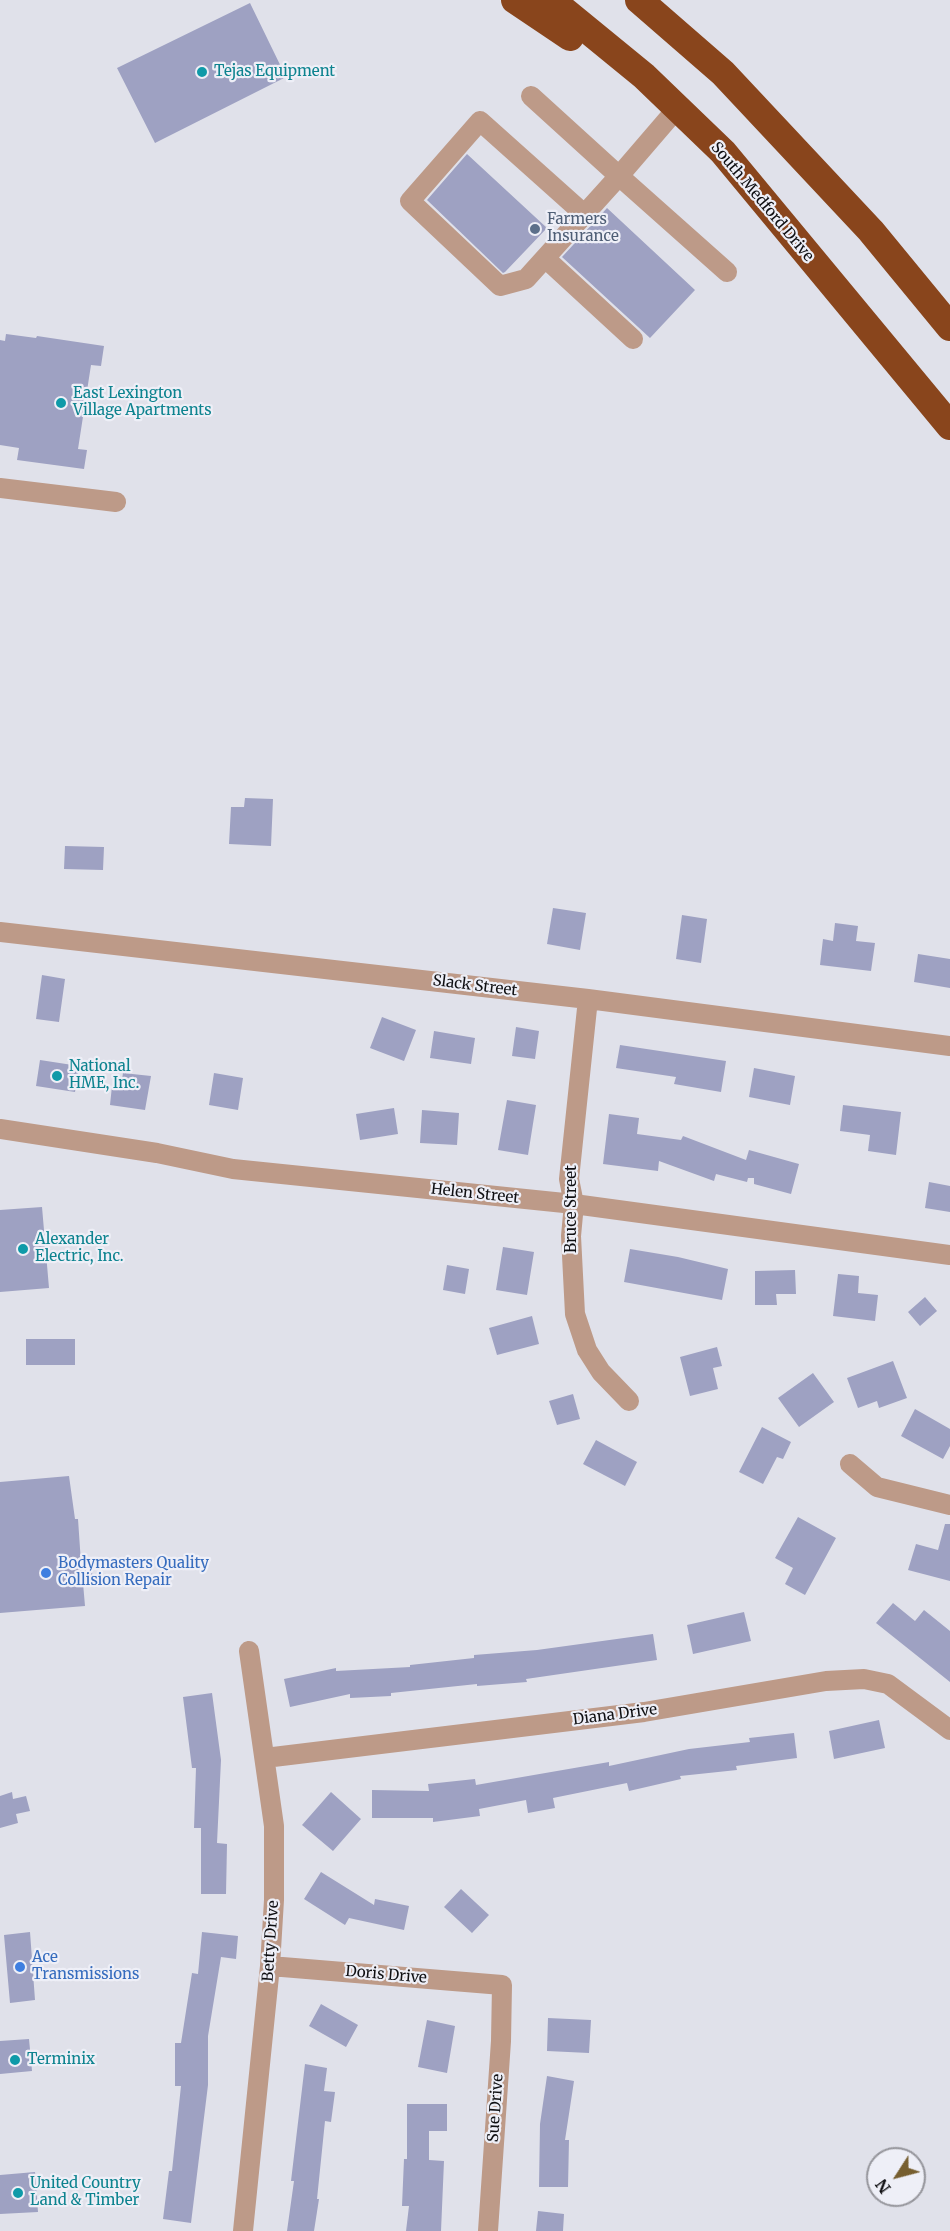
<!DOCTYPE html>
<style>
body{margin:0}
#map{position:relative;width:950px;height:2231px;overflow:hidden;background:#e0e1ea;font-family:Merriweather,serif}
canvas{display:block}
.north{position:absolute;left:866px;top:2147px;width:60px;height:60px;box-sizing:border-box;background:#eeeff7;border:2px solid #95959b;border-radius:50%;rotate:234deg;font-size:16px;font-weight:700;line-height:24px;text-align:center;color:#0f0f12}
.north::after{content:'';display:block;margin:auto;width:21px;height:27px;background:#765e2f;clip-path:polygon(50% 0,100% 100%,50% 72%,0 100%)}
</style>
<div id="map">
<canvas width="950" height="2231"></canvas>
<div class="north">N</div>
</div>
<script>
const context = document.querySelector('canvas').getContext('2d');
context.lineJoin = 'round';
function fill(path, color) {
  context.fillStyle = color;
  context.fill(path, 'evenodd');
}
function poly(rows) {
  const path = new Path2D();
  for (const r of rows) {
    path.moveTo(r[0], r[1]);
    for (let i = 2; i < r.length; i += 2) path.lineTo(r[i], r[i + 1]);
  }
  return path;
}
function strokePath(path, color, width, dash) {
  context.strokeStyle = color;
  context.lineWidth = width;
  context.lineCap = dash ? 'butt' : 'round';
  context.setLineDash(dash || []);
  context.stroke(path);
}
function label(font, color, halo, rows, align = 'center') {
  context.font = font + ' Merriweather,serif';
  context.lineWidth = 4.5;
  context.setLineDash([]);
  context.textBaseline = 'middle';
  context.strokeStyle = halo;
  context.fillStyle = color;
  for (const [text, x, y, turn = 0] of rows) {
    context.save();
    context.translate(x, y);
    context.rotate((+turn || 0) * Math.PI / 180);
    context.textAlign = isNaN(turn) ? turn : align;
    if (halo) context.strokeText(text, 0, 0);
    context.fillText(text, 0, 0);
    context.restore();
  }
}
fill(poly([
 [250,3,286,77,155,143,117,68],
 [467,154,547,228,505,272,503,273,427,200],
 [607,208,695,290,650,338,562,257],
 [6,334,36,338,37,336,104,346,101,366,91,365,78,449,87,450,84,469,17,460,19,448,0,445,0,340,5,341],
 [245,798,273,799,271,846,229,844,231,807,244,807],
 [65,846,104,847,103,870,64,869],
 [553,908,586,913,580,950,547,944],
 [682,915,707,919,701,963,676,959],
 [835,923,858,926,856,941,875,943,871,971,820,965,823,939,833,941],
 [918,954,950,959,950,988,914,982],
 [42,975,65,979,59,1022,36,1019],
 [382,1017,416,1030,404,1061,370,1048],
 [516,1027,539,1031,535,1059,512,1056],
 [434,1031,475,1038,471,1064,430,1058],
 [620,1045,726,1061,721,1092,674,1084,676,1077,616,1068],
 [40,1060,79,1066,75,1092,36,1086],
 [754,1068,795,1076,790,1105,749,1097],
 [123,1073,151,1076,145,1110,110,1105,112,1086,121,1087],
 [214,1073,243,1078,238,1110,209,1105],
 [507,1100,536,1105,528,1155,498,1150],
 [843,1105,901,1112,896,1155,868,1151,870,1135,840,1131],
 [394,1108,398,1134,360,1140,356,1114],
 [422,1110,459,1113,457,1145,420,1143],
 [609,1114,639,1118,637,1134,681,1140,683,1136,746,1160,749,1150,799,1164,791,1194,754,1184,754,1178,748,1178,747,1182,716,1174,714,1181,659,1161,658,1171,603,1164],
 [929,1182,950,1186,950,1212,925,1208],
 [42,1207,49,1288,0,1292,0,1210],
 [503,1247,534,1252,527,1295,496,1290],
 [630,1249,678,1257,728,1269,722,1300,624,1282],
 [447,1265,469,1269,465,1294,443,1290],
 [795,1270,796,1294,776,1294,777,1305,755,1305,755,1271],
 [838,1274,859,1276,858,1293,878,1295,875,1321,833,1316],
 [925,1297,937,1311,920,1326,908,1312],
 [532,1316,539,1344,497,1355,489,1328],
 [26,1339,75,1339,75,1365,26,1365],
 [717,1347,722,1366,713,1368,718,1389,690,1396,680,1357],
 [893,1361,907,1398,879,1408,877,1401,858,1408,847,1378],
 [813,1373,834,1402,799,1427,778,1398],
 [573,1394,580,1419,557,1425,549,1401],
 [915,1409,950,1429,950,1446,943,1459,901,1436],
 [762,1427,791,1442,783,1459,777,1457,763,1484,739,1472],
 [596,1440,637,1462,625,1486,583,1464],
 [69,1476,75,1519,78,1519,81,1563,91,1562,93,1582,83,1583,85,1606,0,1613,0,1482],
 [798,1517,836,1538,805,1595,785,1584,793,1568,775,1558],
 [945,1524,950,1524,950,1581,908,1570,916,1544,938,1550],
 [893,1603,915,1621,924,1610,950,1631,950,1682,876,1623],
 [744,1612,751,1641,693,1654,687,1625],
 [653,1634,657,1660,526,1679,527,1682,477,1686,477,1684,391,1693,391,1696,350,1698,350,1694,290,1707,284,1679,336,1668,336,1671,410,1667,410,1665,474,1658,474,1655,537,1650],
 [212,1693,221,1760,217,1843,227,1844,226,1894,201,1894,201,1828,194,1828,196,1768,192,1768,183,1697],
 [879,1720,885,1748,834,1759,829,1731],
 [794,1733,797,1758,736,1766,737,1770,680,1776,681,1779,629,1791,627,1783,553,1798,555,1808,528,1813,526,1800,479,1809,480,1816,433,1822,433,1818,372,1818,372,1790,429,1791,428,1784,475,1779,476,1785,609,1762,609,1766,689,1749,750,1742,749,1738],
 [12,1792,13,1799,26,1796,30,1811,16,1814,18,1823,0,1828,0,1796],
 [331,1792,361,1819,333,1851,302,1825],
 [321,1872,374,1905,375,1899,409,1906,404,1930,349,1918,345,1925,304,1899],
 [461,1889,489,1915,472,1933,444,1907],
 [30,1932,35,2000,10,2003,4,1935],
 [202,1932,238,1936,236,1959,221,1957,208,2036,208,2085,191,2223,163,2219,169,2171,172,2171,181,2086,175,2086,175,2043,181,2043,192,1973,198,1974],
 [321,2004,358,2025,346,2047,309,2026],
 [548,2018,591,2020,589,2053,547,2051],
 [427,2020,455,2026,447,2073,418,2067],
 [29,2039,32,2071,0,2074,0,2041],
 [305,2064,327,2068,324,2091,335,2092,331,2122,325,2121,317,2199,319,2199,314,2231,287,2231,294,2181,291,2181],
 [547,2076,574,2081,565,2140,569,2140,568,2187,539,2187,540,2124],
 [407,2104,447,2104,447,2131,429,2131,429,2160,444,2161,441,2231,406,2231,409,2206,402,2206,404,2159,407,2159],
 [35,2172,38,2212,0,2214,0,2175],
 [538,2211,564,2214,563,2231,536,2231]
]), '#9ea1c2');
strokePath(poly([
 [531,96,619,176,526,279,500,286,410,201,480,121,584,214],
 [674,112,619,176,727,272],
 [545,258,633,339],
 [0,488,116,502],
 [0,932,588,999,950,1046],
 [588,999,569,1179,574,1204,571,1236,575,1314,587,1350,601,1372,629,1401],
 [0,1129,157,1153,233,1169,574,1204,950,1255],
 [850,1464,877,1487,950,1505],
 [265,1758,644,1712,826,1681,864,1679,888,1684,950,1730],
 [270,1966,502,1985,501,2041,488,2231],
 [243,2231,270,1966,274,1900,274,1826,249,1651]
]), '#bd9a88', 20);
strokePath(poly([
 [515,0,570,37],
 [551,0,644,76,723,152,950,426],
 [639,0,723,73,871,231,950,327]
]), '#89451c', 28);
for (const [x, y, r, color] of [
 [202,72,6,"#0f9aa8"],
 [535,229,6,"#5c6f8a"],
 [61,403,6,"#0f9aa8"],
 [57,1076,6,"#0f9aa8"],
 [23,1249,6,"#0f9aa8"],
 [46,1573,6,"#3f7fe0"],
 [20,1967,6,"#3f7fe0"],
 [15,2060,6,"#0f9aa8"],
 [18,2193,6,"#0f9aa8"]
]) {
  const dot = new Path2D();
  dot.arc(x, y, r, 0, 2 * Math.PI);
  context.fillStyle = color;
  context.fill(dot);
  strokePath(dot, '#eeeff7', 2);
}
label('15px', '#0d838f', '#eeeff7', [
 ["Tejas Equipment",214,72],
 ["East Lexington",73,394],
 ["Village Apartments",73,411],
 ["National",69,1067],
 ["HME, Inc.",69,1084],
 ["Alexander",35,1240],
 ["Electric, Inc.",35,1257],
 ["Terminix",27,2060],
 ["United Country",30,2184],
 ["Land & Timber",30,2201]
], 'left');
label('15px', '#0f0f12', '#eeeff7', [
 ["South Medford Drive",762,202,50],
 ["Slack Street",475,986,7],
 ["Helen Street",475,1194,6],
 ["Bruce Street",572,1209,-90],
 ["Diana Drive",615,1715,-7],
 ["Betty Drive",271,1941,-86],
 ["Doris Drive",386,1975,5],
 ["Sue Drive",496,2108,-86]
]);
label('15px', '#4e5e75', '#eeeff7', [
 ["Farmers",547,220],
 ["Insurance",547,237]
], 'left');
label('15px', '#366cbe', '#eeeff7', [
 ["Bodymasters Quality",58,1564],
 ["Collision Repair",58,1581],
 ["Ace",32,1958],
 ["Transmissions",32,1975]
], 'left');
</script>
